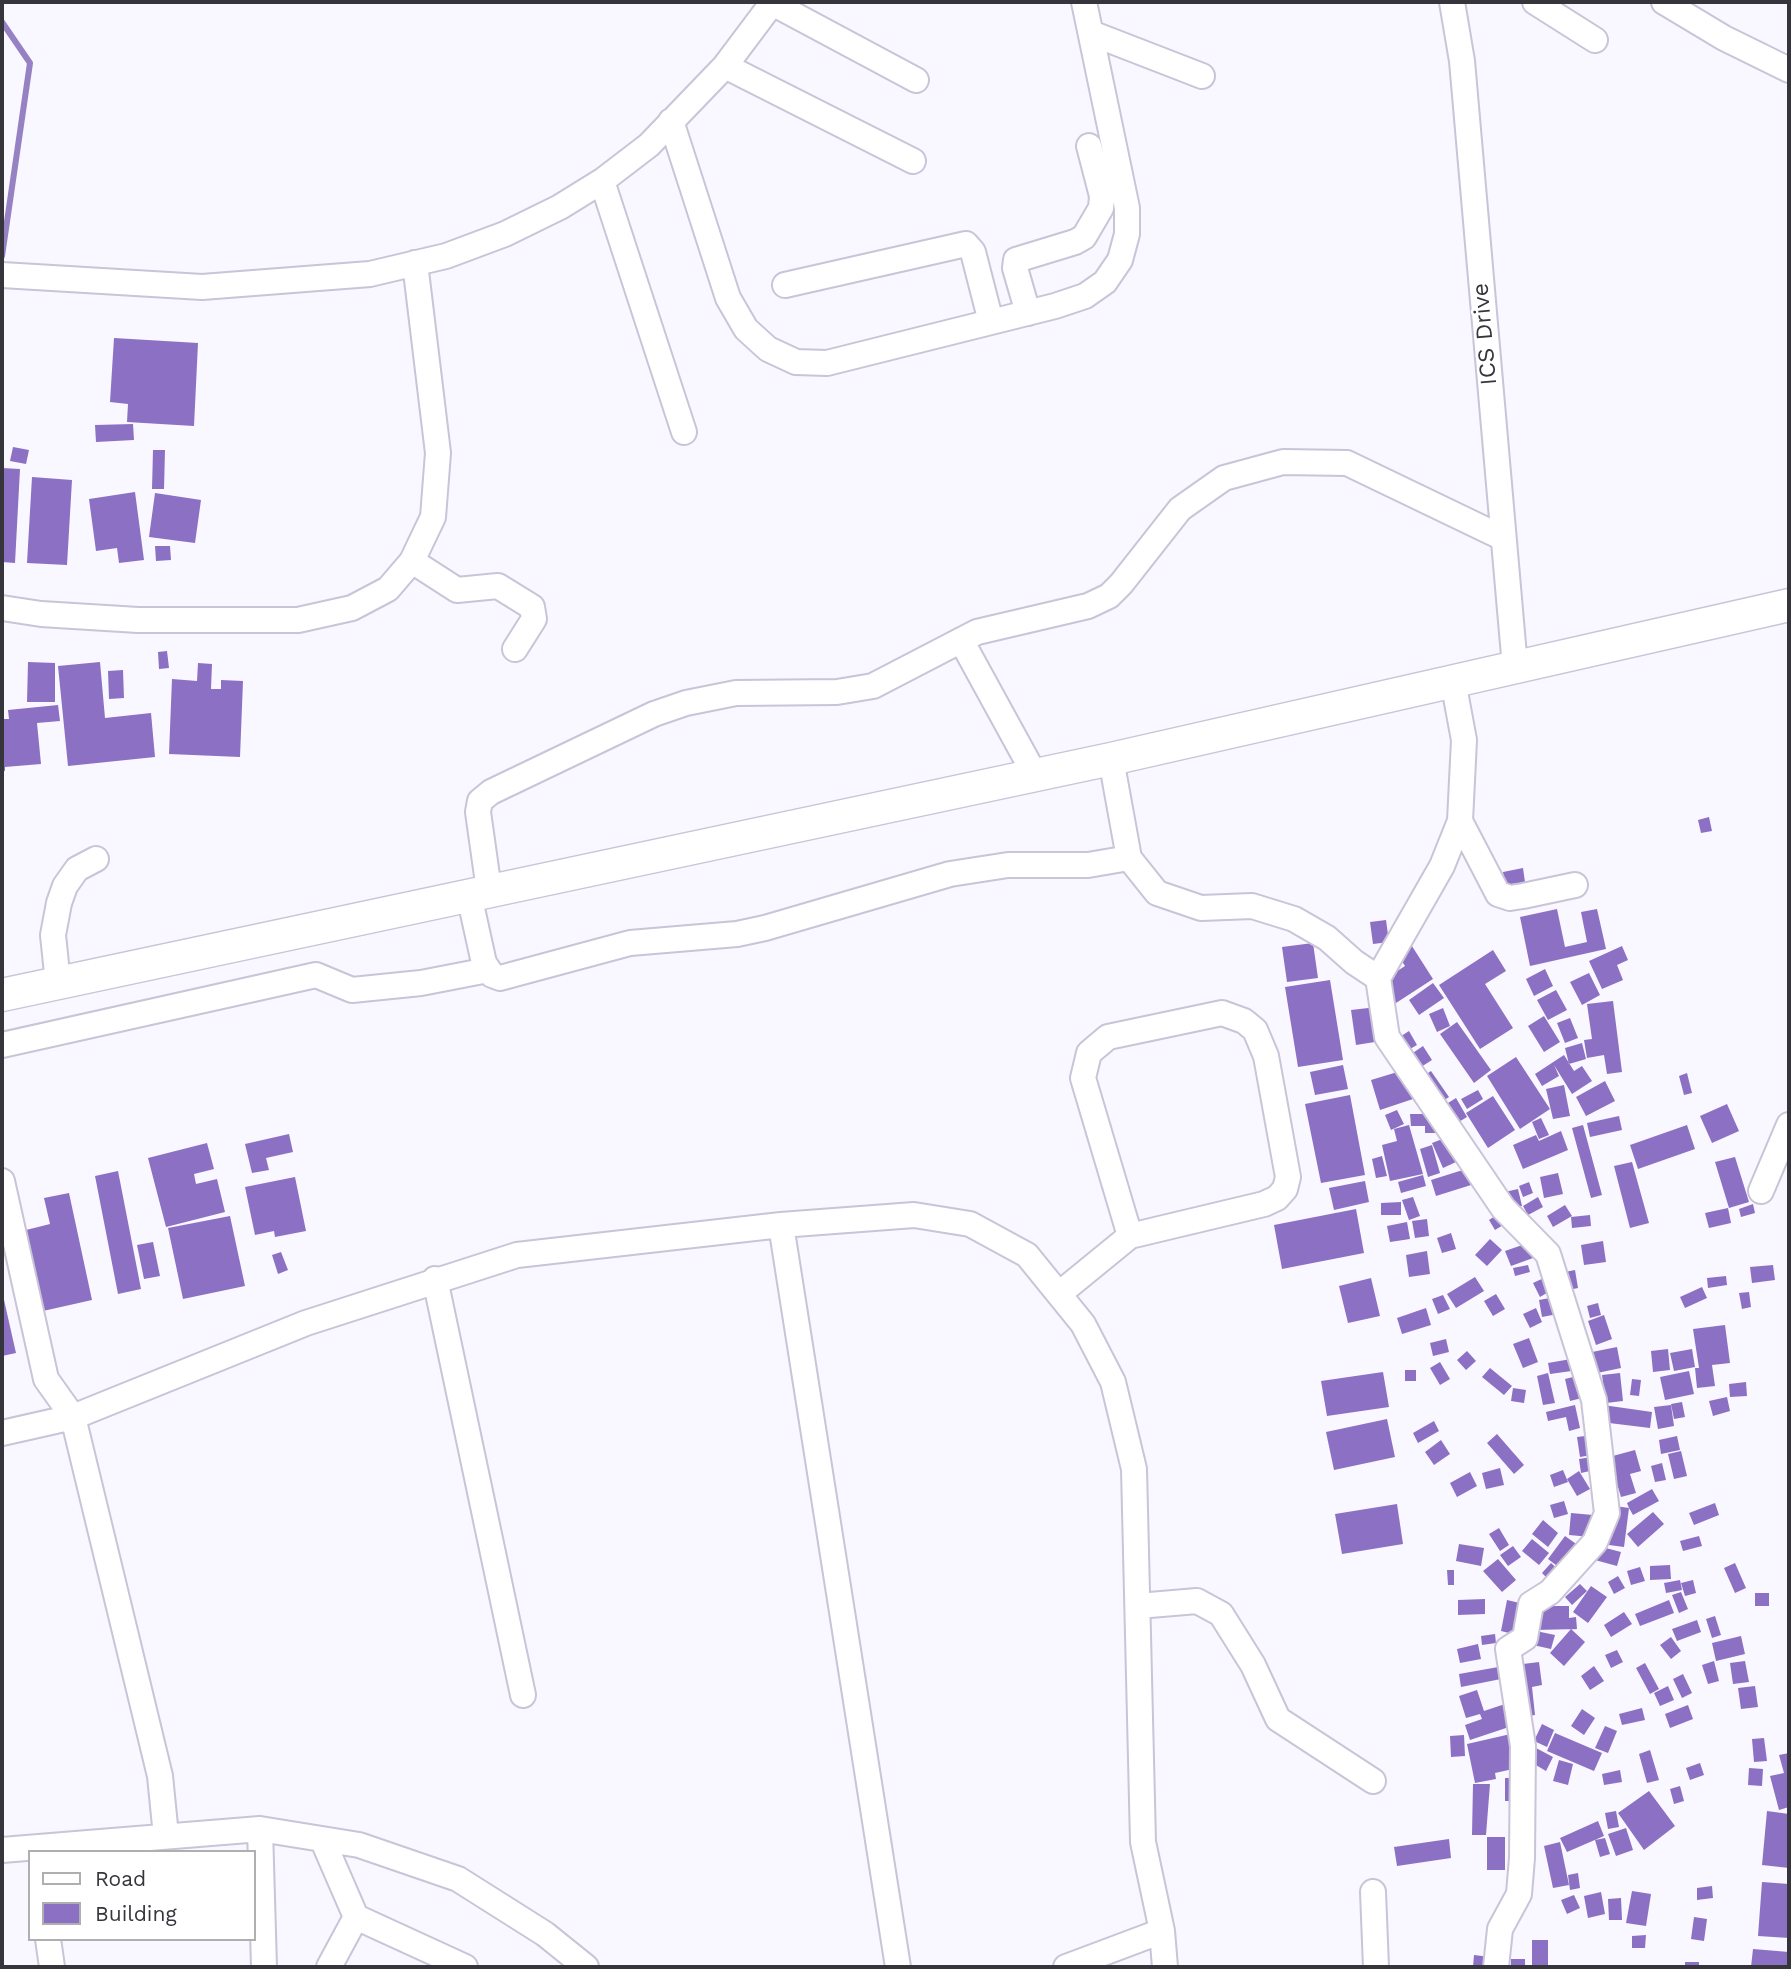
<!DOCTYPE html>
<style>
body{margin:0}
#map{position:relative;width:1791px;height:1969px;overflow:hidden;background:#f9f7ff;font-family:"Work Sans",sans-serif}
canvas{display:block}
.frame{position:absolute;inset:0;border:4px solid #37353c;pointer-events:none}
.legend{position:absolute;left:28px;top:1850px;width:228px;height:91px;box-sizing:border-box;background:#fff;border:2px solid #afaeb1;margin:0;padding:9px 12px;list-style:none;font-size:21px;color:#37353c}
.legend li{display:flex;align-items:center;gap:14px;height:35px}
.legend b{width:35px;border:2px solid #afaeb1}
</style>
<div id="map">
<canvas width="1791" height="1969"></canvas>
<div class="frame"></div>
<ul class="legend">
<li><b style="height:9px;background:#fff"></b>Road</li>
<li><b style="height:19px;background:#8c70c3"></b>Building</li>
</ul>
</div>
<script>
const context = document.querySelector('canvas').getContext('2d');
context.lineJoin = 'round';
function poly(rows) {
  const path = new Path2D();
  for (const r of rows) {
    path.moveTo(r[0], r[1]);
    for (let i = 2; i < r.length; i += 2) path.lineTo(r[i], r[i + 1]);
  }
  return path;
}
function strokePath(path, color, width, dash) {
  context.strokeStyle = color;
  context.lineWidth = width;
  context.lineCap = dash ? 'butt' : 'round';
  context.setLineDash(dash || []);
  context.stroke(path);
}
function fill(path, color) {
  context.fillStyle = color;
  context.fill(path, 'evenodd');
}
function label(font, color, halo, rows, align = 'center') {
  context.font = font + ' "Work Sans",sans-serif';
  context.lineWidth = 5;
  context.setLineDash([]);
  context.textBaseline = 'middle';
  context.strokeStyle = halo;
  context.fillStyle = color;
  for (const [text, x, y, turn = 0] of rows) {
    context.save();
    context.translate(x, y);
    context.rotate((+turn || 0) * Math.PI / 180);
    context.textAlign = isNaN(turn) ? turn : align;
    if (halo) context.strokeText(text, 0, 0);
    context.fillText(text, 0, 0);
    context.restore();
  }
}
strokePath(poly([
 [2,22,30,63,2,256]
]), '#9682c2', 6);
fill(poly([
 [114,338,198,343,194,426,127,422,128,404,110,402],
 [133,424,134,440,96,442,95,425],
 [13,447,29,450,26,464,10,461],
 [153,450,165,450,164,489,152,489],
 [2,468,20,469,15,563,2,562],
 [32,477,72,480,67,565,27,563],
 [135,492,144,560,119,563,117,548,96,551,89,499],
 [155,493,201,500,195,543,149,537],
 [155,546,170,546,171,560,156,561],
 [167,651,169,668,159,669,158,652],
 [28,662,55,663,55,702,27,702],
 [100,662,105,718,151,713,155,757,68,766,58,666],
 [198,663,212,664,211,689,221,689,221,680,243,681,240,757,169,754,172,679,197,681],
 [123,670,124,698,109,699,108,671],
 [58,705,60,721,37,723,41,764,5,767,5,771,2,771,2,719,9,719,8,710],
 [1709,817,1712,831,1701,833,1698,820],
 [1523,868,1525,882,1505,885,1503,872],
 [1557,909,1565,947,1587,942,1581,912,1597,909,1606,949,1530,966,1520,917],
 [1386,920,1389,942,1373,944,1370,922],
 [1313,943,1318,978,1287,982,1282,947],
 [1410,943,1433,979,1396,1003,1382,981,1405,966,1396,952],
 [1622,946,1628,960,1617,965,1623,980,1602,989,1589,961],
 [1493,950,1506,971,1485,984,1513,1028,1480,1049,1439,985],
 [1545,969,1553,986,1534,996,1526,979],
 [1589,973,1600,995,1582,1005,1570,982],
 [1330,980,1343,1060,1298,1067,1285,987],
 [1433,983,1444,998,1419,1015,1409,1000],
 [1556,990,1567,1010,1548,1020,1537,1000],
 [1613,1001,1622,1072,1607,1074,1604,1055,1587,1058,1584,1040,1592,1039,1587,1004],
 [1377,1007,1381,1041,1356,1045,1351,1010],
 [1443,1008,1450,1026,1437,1032,1429,1014],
 [1544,1016,1560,1042,1544,1052,1528,1026],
 [1570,1018,1578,1038,1565,1043,1557,1023],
 [1457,1022,1491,1070,1474,1083,1440,1034],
 [1409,1031,1417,1045,1403,1053,1395,1040],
 [1582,1043,1586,1059,1569,1064,1565,1048],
 [1423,1046,1432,1060,1413,1072,1404,1059],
 [1564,1055,1574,1071,1582,1066,1592,1081,1572,1094,1554,1065,1559,1076,1542,1086,1535,1074],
 [1516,1057,1550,1109,1520,1129,1487,1076],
 [1343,1065,1348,1089,1315,1095,1310,1072],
 [1404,1070,1413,1099,1380,1110,1371,1080],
 [1431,1071,1449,1097,1440,1103,1422,1077],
 [1687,1073,1692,1093,1684,1095,1679,1076],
 [1605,1081,1615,1101,1586,1116,1576,1097],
 [1564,1085,1570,1116,1553,1119,1546,1089],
 [1478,1090,1483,1099,1467,1109,1461,1099],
 [1350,1095,1365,1175,1321,1183,1305,1104],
 [1493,1096,1515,1130,1488,1148,1466,1113],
 [1456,1098,1467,1117,1452,1126,1440,1108],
 [1727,1104,1739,1131,1712,1143,1700,1116],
 [1397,1110,1404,1124,1391,1130,1385,1115],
 [1410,1114,1436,1114,1437,1133,1425,1133,1425,1126,1411,1126],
 [1619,1116,1622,1130,1590,1137,1587,1123],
 [1541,1118,1549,1135,1539,1139,1532,1122],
 [1409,1125,1423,1174,1390,1181,1382,1145,1397,1141,1394,1129],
 [1583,1125,1602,1195,1591,1198,1572,1128],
 [1687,1125,1695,1149,1638,1169,1630,1145],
 [1561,1131,1568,1150,1523,1169,1513,1145,1536,1135,1539,1141],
 [289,1134,293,1152,266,1158,269,1170,252,1173,245,1144],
 [1445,1138,1456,1162,1443,1168,1432,1143],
 [207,1143,214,1169,194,1174,196,1184,217,1179,225,1212,166,1227,148,1158],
 [1432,1145,1440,1173,1428,1177,1420,1149],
 [1382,1156,1387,1176,1376,1178,1372,1159],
 [1735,1157,1749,1202,1729,1208,1715,1162],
 [1632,1162,1649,1223,1630,1228,1614,1166],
 [1466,1169,1471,1185,1436,1196,1431,1180],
 [118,1171,141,1289,118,1294,95,1176],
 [1558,1173,1563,1194,1544,1198,1540,1177],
 [1423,1175,1426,1186,1401,1193,1398,1182],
 [295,1177,306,1231,275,1237,274,1231,255,1235,245,1187],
 [1365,1181,1369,1202,1334,1210,1329,1188],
 [1529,1182,1533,1193,1523,1197,1519,1186],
 [1518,1189,1522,1206,1508,1209,1505,1192],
 [69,1193,92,1300,43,1311,26,1230,50,1224,44,1198],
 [1413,1197,1420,1216,1409,1220,1402,1200],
 [1538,1197,1543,1207,1528,1215,1523,1206],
 [1401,1202,1401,1215,1381,1215,1381,1203],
 [1753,1204,1755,1213,1741,1217,1739,1209],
 [1565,1205,1572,1216,1553,1227,1547,1216],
 [1728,1208,1731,1223,1709,1228,1705,1213],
 [1356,1209,1364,1253,1282,1269,1274,1225],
 [1501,1212,1508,1222,1495,1230,1489,1220],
 [1590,1215,1591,1226,1572,1228,1571,1217],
 [230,1216,245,1286,183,1299,168,1228],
 [1427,1219,1429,1236,1415,1238,1412,1221],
 [1407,1222,1410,1239,1390,1242,1387,1226],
 [1451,1233,1456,1249,1442,1253,1437,1238],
 [1490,1239,1502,1250,1487,1266,1475,1255],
 [1603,1241,1606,1262,1584,1265,1581,1245],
 [153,1242,160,1276,144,1279,137,1245],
 [1528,1243,1533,1258,1511,1266,1505,1251],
 [1427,1251,1430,1274,1409,1277,1406,1255],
 [281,1252,288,1270,278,1274,272,1255],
 [1528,1265,1530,1272,1515,1276,1513,1268],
 [1773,1265,1775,1280,1752,1283,1750,1267],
 [1575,1270,1578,1288,1564,1291,1560,1273],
 [1726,1276,1727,1285,1708,1288,1707,1278],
 [1475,1277,1484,1291,1456,1308,1447,1294],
 [1546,1277,1552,1290,1540,1297,1533,1283],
 [1371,1278,1380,1316,1348,1323,1339,1286],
 [1702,1287,1707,1298,1685,1308,1680,1297],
 [2,1291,16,1353,2,1356],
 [1749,1292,1751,1307,1742,1309,1739,1293],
 [1496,1294,1505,1309,1493,1316,1484,1301],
 [1443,1295,1450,1309,1438,1314,1432,1299],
 [1560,1296,1563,1313,1542,1317,1539,1300],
 [1598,1303,1601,1315,1590,1318,1587,1306],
 [1426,1308,1431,1325,1402,1334,1397,1318],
 [1536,1308,1542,1322,1530,1328,1523,1314],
 [1604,1315,1612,1339,1596,1345,1588,1321],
 [1725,1325,1730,1363,1712,1365,1715,1386,1697,1388,1695,1368,1699,1368,1693,1329],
 [1529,1338,1538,1362,1523,1368,1513,1344],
 [1446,1339,1449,1352,1433,1356,1430,1343],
 [1617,1347,1621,1368,1597,1373,1592,1352],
 [1668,1349,1670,1370,1653,1372,1651,1351],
 [1692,1349,1695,1367,1674,1371,1670,1353],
 [1467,1351,1476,1361,1466,1370,1457,1360],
 [1577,1358,1579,1370,1550,1374,1548,1363],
 [1440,1362,1450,1379,1440,1385,1430,1368],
 [1490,1368,1512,1386,1504,1395,1482,1377],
 [1405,1370,1416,1370,1416,1381,1405,1381],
 [1689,1371,1694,1394,1665,1400,1660,1377],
 [1383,1372,1389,1407,1327,1416,1321,1381],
 [1548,1373,1555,1403,1543,1405,1537,1376],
 [1620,1373,1623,1401,1606,1403,1602,1375],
 [1581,1375,1586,1397,1570,1401,1565,1379],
 [1632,1379,1641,1380,1639,1396,1630,1395],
 [1746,1382,1747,1396,1730,1397,1729,1384],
 [1513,1388,1526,1390,1524,1403,1511,1401],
 [1727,1397,1730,1411,1713,1416,1709,1401],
 [1682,1402,1685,1417,1674,1419,1671,1404],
 [1575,1405,1580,1428,1569,1431,1566,1417,1548,1421,1546,1412],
 [1603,1405,1652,1412,1650,1428,1601,1422],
 [1671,1405,1674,1426,1658,1429,1654,1407],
 [1387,1419,1395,1457,1334,1470,1326,1432],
 [1434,1421,1439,1431,1418,1443,1413,1433],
 [1497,1434,1524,1465,1514,1474,1487,1443],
 [1594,1435,1597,1454,1580,1457,1577,1437],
 [1677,1436,1680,1450,1661,1454,1659,1440],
 [1441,1440,1450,1454,1434,1465,1425,1452],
 [1635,1450,1641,1471,1630,1474,1636,1493,1621,1497,1609,1457],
 [1681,1451,1687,1476,1674,1479,1668,1454],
 [1597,1456,1599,1469,1581,1473,1579,1459],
 [1662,1463,1666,1480,1655,1482,1651,1466],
 [1500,1468,1504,1485,1486,1489,1482,1473],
 [1563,1470,1568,1482,1554,1487,1550,1475],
 [1579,1471,1590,1489,1577,1496,1567,1479],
 [1470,1472,1477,1486,1457,1497,1450,1483],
 [1652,1489,1659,1501,1633,1515,1629,1508,1624,1547,1609,1545,1615,1506,1629,1508,1627,1503],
 [1564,1501,1568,1514,1554,1518,1550,1505],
 [1715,1503,1719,1515,1694,1525,1689,1513],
 [1397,1504,1403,1544,1342,1554,1335,1514],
 [1653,1512,1664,1524,1638,1547,1627,1534],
 [1571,1513,1593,1515,1591,1537,1569,1535],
 [1543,1520,1558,1533,1548,1547,1532,1534],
 [1499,1528,1509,1545,1500,1551,1489,1534],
 [1565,1536,1582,1548,1565,1572,1548,1559],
 [1699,1536,1702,1546,1683,1551,1680,1541],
 [1532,1539,1549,1553,1539,1565,1522,1551],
 [1459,1544,1484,1548,1481,1566,1456,1561],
 [1513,1546,1521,1557,1508,1566,1500,1555],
 [1598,1546,1621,1552,1617,1566,1595,1560],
 [1498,1559,1516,1580,1502,1592,1483,1571],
 [1551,1563,1562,1573,1552,1583,1542,1573],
 [1735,1563,1746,1588,1735,1593,1724,1568],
 [1670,1565,1671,1579,1650,1580,1650,1566],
 [1640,1567,1645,1581,1631,1585,1627,1571],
 [1447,1570,1454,1570,1454,1585,1448,1585],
 [1618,1576,1625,1588,1614,1594,1608,1582],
 [1680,1580,1682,1590,1666,1593,1664,1583],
 [1693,1580,1696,1593,1685,1596,1681,1583],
 [1580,1584,1587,1591,1572,1605,1565,1597],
 [1591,1586,1607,1597,1588,1623,1573,1612],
 [1681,1592,1688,1609,1679,1613,1672,1595],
 [1755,1593,1769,1593,1769,1606,1755,1606],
 [1485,1599,1485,1614,1458,1615,1458,1600],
 [1507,1600,1528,1605,1521,1636,1501,1631],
 [1669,1600,1674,1613,1640,1626,1635,1614],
 [1533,1606,1569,1606,1569,1618,1576,1617,1577,1629,1534,1630],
 [1624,1612,1632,1624,1611,1637,1604,1625],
 [1715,1616,1721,1635,1712,1638,1706,1619],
 [1697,1620,1701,1632,1677,1641,1672,1629],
 [1571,1629,1585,1642,1564,1666,1550,1653],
 [1536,1631,1555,1635,1551,1649,1533,1645],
 [1495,1634,1496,1643,1482,1645,1481,1636],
 [1741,1636,1745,1654,1716,1661,1712,1643],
 [1671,1637,1681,1651,1671,1659,1660,1645],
 [1478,1644,1481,1659,1460,1663,1457,1649],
 [1617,1650,1623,1662,1611,1668,1605,1655],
 [1714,1661,1719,1681,1708,1684,1702,1665],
 [1745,1661,1749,1682,1733,1684,1730,1663],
 [1539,1662,1542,1685,1532,1687,1535,1715,1521,1717,1515,1665],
 [1645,1663,1659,1689,1650,1694,1636,1668],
 [1504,1666,1506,1678,1461,1687,1459,1674],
 [1594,1666,1604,1681,1590,1690,1581,1676],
 [1683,1674,1692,1693,1682,1698,1673,1679],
 [1668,1686,1674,1700,1660,1706,1654,1693],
 [1755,1686,1758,1707,1741,1709,1738,1688],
 [1477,1690,1484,1711,1508,1703,1515,1725,1470,1740,1465,1725,1482,1719,1480,1714,1466,1718,1459,1696],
 [1688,1705,1693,1719,1670,1728,1665,1714],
 [1642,1708,1645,1720,1622,1725,1619,1714],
 [1582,1709,1595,1718,1584,1735,1571,1726],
 [1542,1724,1554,1730,1547,1747,1534,1741],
 [1605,1726,1617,1731,1608,1753,1595,1748],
 [1515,1733,1522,1767,1495,1773,1496,1779,1475,1783,1467,1744],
 [1555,1733,1602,1753,1594,1771,1547,1751],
 [1464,1735,1465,1756,1451,1757,1450,1736],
 [1764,1738,1767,1761,1754,1762,1752,1739],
 [1536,1748,1553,1757,1546,1771,1529,1761],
 [1650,1750,1659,1780,1647,1783,1639,1754],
 [1789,1753,1789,1807,1779,1810,1770,1776,1784,1773,1779,1755],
 [1559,1760,1573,1764,1568,1785,1553,1781],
 [1700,1763,1704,1775,1690,1780,1686,1768],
 [1749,1768,1763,1769,1762,1786,1748,1785],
 [1620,1770,1622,1782,1604,1785,1602,1774],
 [1505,1778,1521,1778,1521,1801,1505,1801],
 [1473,1784,1490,1784,1486,1835,1472,1835],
 [1680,1786,1684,1801,1674,1804,1670,1789],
 [1649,1791,1675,1826,1644,1850,1618,1813],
 [1616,1811,1619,1827,1608,1829,1605,1813],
 [1767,1811,1789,1814,1789,1868,1762,1865],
 [1598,1821,1604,1836,1567,1852,1560,1838],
 [1626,1828,1633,1850,1616,1856,1608,1834],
 [1487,1837,1505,1837,1505,1870,1487,1870],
 [1605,1838,1610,1854,1600,1857,1595,1840],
 [1449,1839,1451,1858,1397,1866,1394,1847],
 [1560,1842,1569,1885,1553,1888,1544,1846],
 [1578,1873,1580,1888,1570,1890,1568,1875],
 [1762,1882,1789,1884,1789,1938,1758,1936],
 [1712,1886,1713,1898,1697,1900,1697,1888],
 [1632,1891,1651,1894,1646,1926,1626,1923],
 [1601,1892,1605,1914,1588,1918,1584,1896],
 [1574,1895,1580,1908,1567,1914,1561,1900],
 [1621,1898,1622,1920,1609,1920,1608,1899],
 [1694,1917,1707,1919,1704,1941,1691,1939],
 [1646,1935,1645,1948,1632,1948,1632,1936],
 [1532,1940,1548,1940,1548,1967,1532,1967],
 [1753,1949,1789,1952,1789,1967,1751,1967],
 [1474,1955,1490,1957,1489,1967,1473,1967],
 [1511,1959,1525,1959,1525,1967,1511,1967],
 [1685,1962,1699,1962,1699,1967,1685,1967]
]), '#8c70c3');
const minor = poly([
 [1452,2,1462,61,1515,667],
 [1535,2,1595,40],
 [1664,2,1724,38,1789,70],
 [772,3,916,80],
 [1091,33,1202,76],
 [725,66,913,161],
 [671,121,728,298,746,329,768,349,796,362,827,363,1055,306,1085,296,1105,282,1120,260,1127,234,1127,208,1084,2],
 [602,181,684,432],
 [2,275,202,287,370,274,446,256,505,234,560,207,602,181,649,145,725,66,773,2],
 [785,285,966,244,973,252,991,322],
 [1028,313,1015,268,1016,260,1075,242,1084,237,1101,208,1102,196,1089,146],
 [412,561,457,590,498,586,532,607,534,619,515,649],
 [2,608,41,614,138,620,298,620,352,608,388,589,412,561,433,517,438,453,415,263],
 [961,640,1035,775],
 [1111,759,1129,858,1157,893,1201,908,1252,906,1294,919,1327,938,1354,962,1378,978,1387,1037,1503,1208,1548,1254,1594,1400,1607,1513,1595,1542,1550,1592,1531,1604,1525,1638,1508,1649,1523,1746,1522,1858,1519,1894,1500,1929,1496,1967],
 [1460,821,1498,894,1510,898,1523,896,1575,885],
 [489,890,478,812,480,801,491,792,654,714,686,703,736,693,837,692,873,686,977,632,1088,606,1109,596,1121,584,1180,509,1224,478,1283,462,1347,463,1503,538],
 [469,895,484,963,492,975,500,978,630,943,737,934,765,928,950,874,1008,865,1088,865,1129,858],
 [1378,978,1442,866,1460,821,1464,740,1453,681],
 [58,983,53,935,59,903,65,886,77,869,96,859],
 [2,1045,316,975,352,990,421,983,488,970],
 [2,1181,46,1379,73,1417,160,1776,166,1836],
 [1761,1191,1789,1125],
 [781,1225,898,1967],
 [435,1279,523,1695],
 [1059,1294,1130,1236,1264,1204,1277,1198,1285,1189,1288,1177,1266,1056,1255,1030,1244,1021,1222,1013,1108,1037,1089,1053,1083,1078,1130,1236],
 [2,1433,73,1417,306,1323,517,1255,781,1225,914,1215,970,1224,1027,1255,1083,1324,1113,1382,1134,1469,1143,1842,1162,1931,1165,1967],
 [1138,1606,1197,1601,1221,1614,1253,1665,1278,1719,1373,1781],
 [260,1829,264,1967],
 [323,1841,356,1917],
 [2,1850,260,1829,359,1845,458,1879,545,1934,586,1967],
 [1373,1892,1376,1967],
 [48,1939,52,1967],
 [329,1967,356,1917,465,1967],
 [1066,1967,1162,1931]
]);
const major = poly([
 [2,995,1111,759,1789,605]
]);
strokePath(minor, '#c9c4d7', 28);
strokePath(major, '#c9c4d7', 35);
strokePath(minor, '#fff', 24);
strokePath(major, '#fff', 32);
label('23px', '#37353c', '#fff', [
 ["ICS Drive",1485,334,-95]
]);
</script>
